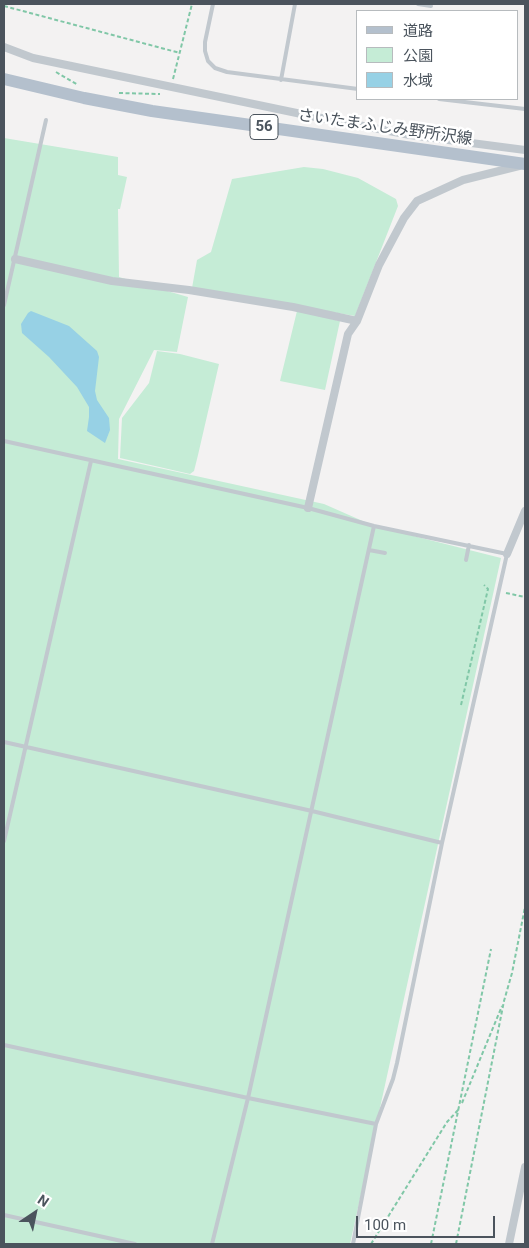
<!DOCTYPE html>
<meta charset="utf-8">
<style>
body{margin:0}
#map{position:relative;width:529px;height:1248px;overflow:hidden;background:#f3f2f2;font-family:Roboto,"Noto Sans JP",sans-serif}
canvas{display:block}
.frame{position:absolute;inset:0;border:5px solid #4b545d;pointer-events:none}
.legend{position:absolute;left:356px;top:10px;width:162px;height:90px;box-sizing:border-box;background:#fff;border:1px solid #b7bbbe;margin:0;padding:6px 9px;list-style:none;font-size:15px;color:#4b545d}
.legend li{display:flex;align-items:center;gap:10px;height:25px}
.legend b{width:25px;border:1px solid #b7bbbe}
.north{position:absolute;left:10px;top:1188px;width:50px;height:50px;-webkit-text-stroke:4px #fff;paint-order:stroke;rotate:34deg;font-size:14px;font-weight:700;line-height:20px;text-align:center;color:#4b545d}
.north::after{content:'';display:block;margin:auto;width:18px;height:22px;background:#4b545d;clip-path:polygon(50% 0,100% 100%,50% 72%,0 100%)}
.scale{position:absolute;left:356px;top:1216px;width:139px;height:22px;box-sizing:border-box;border:2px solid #4b545d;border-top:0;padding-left:6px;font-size:15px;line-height:18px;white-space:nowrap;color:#4b545d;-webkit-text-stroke:4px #fff;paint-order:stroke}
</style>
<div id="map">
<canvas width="529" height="1248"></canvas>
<div class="frame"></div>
<ul class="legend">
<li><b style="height:6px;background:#b4c0cd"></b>道路</li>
<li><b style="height:14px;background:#c5ecd6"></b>公園</li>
<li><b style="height:14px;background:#97d1e5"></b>水域</li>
</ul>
<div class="north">N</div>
<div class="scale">100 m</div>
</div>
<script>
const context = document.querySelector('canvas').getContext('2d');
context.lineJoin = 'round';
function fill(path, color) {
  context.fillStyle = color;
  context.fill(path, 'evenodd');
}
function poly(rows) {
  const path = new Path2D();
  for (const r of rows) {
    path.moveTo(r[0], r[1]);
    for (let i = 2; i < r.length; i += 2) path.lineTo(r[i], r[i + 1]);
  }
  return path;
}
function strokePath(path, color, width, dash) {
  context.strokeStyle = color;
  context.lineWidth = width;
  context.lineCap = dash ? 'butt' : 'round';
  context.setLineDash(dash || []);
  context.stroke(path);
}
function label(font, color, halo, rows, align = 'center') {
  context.font = font + ' Roboto,"Noto Sans JP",sans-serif';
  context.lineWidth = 5;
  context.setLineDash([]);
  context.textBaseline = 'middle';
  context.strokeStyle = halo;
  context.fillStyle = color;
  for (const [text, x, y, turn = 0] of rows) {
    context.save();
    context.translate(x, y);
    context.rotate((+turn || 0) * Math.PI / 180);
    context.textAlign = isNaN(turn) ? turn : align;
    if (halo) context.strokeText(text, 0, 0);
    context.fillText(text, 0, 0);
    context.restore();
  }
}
fill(poly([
 [4,138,118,157,118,175,127,177,120,209,118,209,119,277,188,297,177,352,154,350,119,419,118,459,324,504,374,526,501,558,350,1244,4,1244],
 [304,167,323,169,358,178,396,199,398,206,355,316,192,288,197,260,211,252,232,179],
 [297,311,340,321,325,390,280,381],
 [157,351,180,354,219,364,198,455,194,471,190,474,120,458,122,418,149,383]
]), '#c5ecd6');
fill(poly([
 [31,311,69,326,97,351,99,357,95,391,97,400,109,418,110,430,105,443,87,431,89,417,89,407,77,387,49,357,22,333,21,324,28,313]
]), '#97d1e5');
strokePath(poly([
 [4,6,180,53],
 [56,72,78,85],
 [173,79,192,4],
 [119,93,160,94],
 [506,593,525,597],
 [461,705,488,589,484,585],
 [462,1103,502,1006],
 [371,1244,447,1122,459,1109],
 [431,1244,491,949],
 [456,1244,504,1001,512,973,525,907]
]), '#80c7a7', 2, [4, 2.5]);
strokePath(poly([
 [213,4,205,42,205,51,208,61,215,68,227,72,358,89],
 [418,4,431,6],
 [281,80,295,4],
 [439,99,525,109],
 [4,305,46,120],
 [4,441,308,508,374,526,507,554,442,843,397,1063,393,1079,376,1124,353,1244],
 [369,550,385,553],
 [466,560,469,545],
 [4,742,312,811,442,843],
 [4,841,91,461],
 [4,1045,248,1098,376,1124],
 [4,1215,135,1244],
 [212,1244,248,1098,374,526]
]), '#c1c8ce', 4);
strokePath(poly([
 [4,47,33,58,311,116,410,135,525,150],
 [15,259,112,281,189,290,293,307,357,321],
 [308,508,348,334,357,321,379,265,404,218,417,201,463,180,519,166],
 [507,554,525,511],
 [509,1244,525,1167]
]), '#c1c8ce', 8);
strokePath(poly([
 [4,79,84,98,152,111,525,164]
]), '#b4c0cd', 12);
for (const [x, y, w] of [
 [264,127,28]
]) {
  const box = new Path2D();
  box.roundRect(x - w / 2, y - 12.5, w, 25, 4);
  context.fillStyle = '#fff';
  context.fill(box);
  strokePath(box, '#4b545d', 1);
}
label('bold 15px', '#4b545d', null, [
 ["56",264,127]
]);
label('16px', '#4b545d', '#fff', [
 ["さいたまふじみ野所沢線",385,128,8]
]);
</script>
